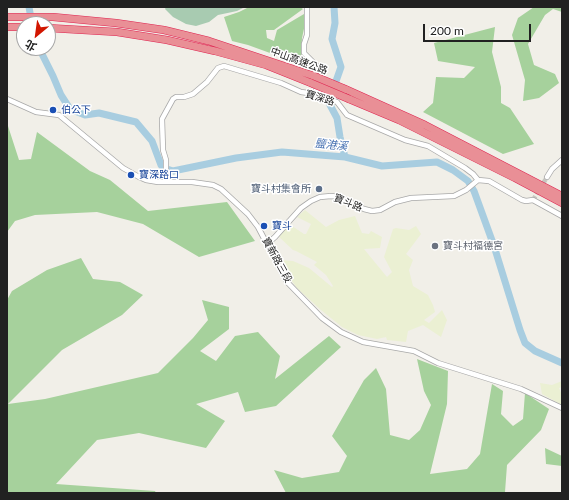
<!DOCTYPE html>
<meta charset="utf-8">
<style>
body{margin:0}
#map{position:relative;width:569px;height:500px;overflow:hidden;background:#f1efe8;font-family:Lato,"Noto Sans TC",sans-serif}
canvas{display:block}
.frame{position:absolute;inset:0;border:8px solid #212121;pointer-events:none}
.north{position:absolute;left:16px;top:16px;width:40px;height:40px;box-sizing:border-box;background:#fff;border:1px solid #a6a6a6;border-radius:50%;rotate:209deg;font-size:11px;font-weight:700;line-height:16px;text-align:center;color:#212121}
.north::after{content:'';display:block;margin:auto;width:14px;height:18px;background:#d21600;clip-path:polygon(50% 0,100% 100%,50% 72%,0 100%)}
.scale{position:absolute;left:423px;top:24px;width:108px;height:18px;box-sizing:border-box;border:2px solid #212121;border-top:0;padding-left:5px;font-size:12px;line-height:14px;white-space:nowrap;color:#212121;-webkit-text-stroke:3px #fff;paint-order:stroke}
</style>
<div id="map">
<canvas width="569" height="500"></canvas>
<div class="frame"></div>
<div class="north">北</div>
<div class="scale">200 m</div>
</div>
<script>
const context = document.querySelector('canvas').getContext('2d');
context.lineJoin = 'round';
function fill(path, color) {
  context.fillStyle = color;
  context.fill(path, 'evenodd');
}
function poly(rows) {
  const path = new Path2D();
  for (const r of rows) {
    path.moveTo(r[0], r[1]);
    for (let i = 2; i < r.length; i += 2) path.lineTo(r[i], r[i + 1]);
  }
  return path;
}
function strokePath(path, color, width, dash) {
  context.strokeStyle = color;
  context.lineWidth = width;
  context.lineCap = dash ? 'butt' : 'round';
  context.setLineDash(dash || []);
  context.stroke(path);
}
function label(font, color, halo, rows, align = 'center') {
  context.font = font + ' Lato,"Noto Sans TC",sans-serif';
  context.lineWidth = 3;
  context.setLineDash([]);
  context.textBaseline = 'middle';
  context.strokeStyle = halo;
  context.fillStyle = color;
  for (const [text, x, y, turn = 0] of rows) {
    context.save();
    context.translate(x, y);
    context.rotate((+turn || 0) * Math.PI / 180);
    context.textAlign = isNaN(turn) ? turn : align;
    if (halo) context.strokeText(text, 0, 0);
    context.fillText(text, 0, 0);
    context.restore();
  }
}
fill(poly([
 [305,210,326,227,339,220,355,216,362,233,369,234,371,231,382,237,380,248,364,249,387,277,392,272,384,257,393,229,396,228,409,230,416,226,421,234,406,254,413,260,409,270,413,286,428,295,433,305,435,312,424,320,429,323,442,310,447,320,441,337,423,325,408,331,406,342,387,340,386,337,377,339,358,335,342,327,321,310,297,288,284,270,281,260,293,261,309,268,332,287,333,286,326,275,314,265,317,262,296,251,293,250,278,236,289,224,304,234,306,234,311,224,297,217],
 [562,381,562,387,559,388,562,395,562,405,542,394,540,383,552,385]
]), '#ebf0d3');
fill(poly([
 [249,7,300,7,303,9,274,30,266,30,267,38,274,41,277,30,304,14,305,24,302,38,301,56,318,68,314,69,248,45,232,41,224,17,239,12],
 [534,7,562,7,562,12,553,9,545,15,528,44,534,65,555,74,559,83,539,98,523,101,525,80,512,35,518,18],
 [495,27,492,52,501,87,501,103,510,108,534,144,503,154,423,112,433,103,436,77,464,78,475,67,438,61,434,43],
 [8,126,19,160,31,159,37,132,90,171,110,180,148,211,227,202,255,241,199,257,143,224,97,212,35,215,15,221,7,232],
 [81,258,93,279,120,282,143,295,122,315,62,350,8,404,45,399,158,373,193,338,208,320,202,300,229,307,229,329,200,351,216,361,235,336,258,332,280,356,275,379,329,336,341,347,276,406,245,412,238,392,196,404,225,421,206,448,139,433,97,440,56,484,155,491,156,493,7,493,7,300,12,291,47,270],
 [417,359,448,371,447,404,430,474,467,469,480,454,492,384,503,391,501,414,513,426,523,419,525,393,549,409,541,430,507,465,505,492,507,493,286,493,274,470,302,478,339,472,347,456,332,436,364,380,376,368,386,389,390,435,409,440,420,430,431,405,424,391],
 [545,448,562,456,562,466,546,464]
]), '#a6d19c');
fill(poly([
 [166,7,245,7,237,11,218,15,209,22,196,26,186,24,173,17,165,9]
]), '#a8cbb1');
strokePath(poly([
 [29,7,32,24],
 [334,7,335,23,332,39,341,67,329,101,330,105,337,118,340,137,345,157],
 [39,48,53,76,61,95,70,109,85,115,99,113,136,122,152,141,161,165,164,168,173,171,236,158,282,152,345,157,382,166,437,162,453,170,468,181,474,191,494,246,520,330,525,343,535,351,562,363]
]), '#a8cde0', 7);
strokePath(poly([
 [533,200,547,177]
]), '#c7c6c0', 4.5, [4.5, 2]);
const minor = poly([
 [307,7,307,35,304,44,304,53,322,71,315,94],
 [7,99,36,112,59,115,123,168,139,177,146,180,158,182,192,182,213,185,221,189,248,214,258,227,287,282,322,318,341,332,363,342,414,351,438,363,521,389,562,408],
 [547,177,552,169,562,160],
 [478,180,489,181,522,200,526,201,533,200,562,216],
 [166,182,166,160,163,150,162,119,173,99,176,97,184,97,193,94,207,82,218,68,224,66,281,83,301,92,315,94,337,102,347,115,405,140,428,146,465,168,473,174,478,180],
 [268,243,275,237,301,208,311,201,320,197,331,196,339,197,364,209,372,211,380,210,395,202,411,198,454,196,466,190,478,180]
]);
const highway = poly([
 [7,17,53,17,116,23,164,30,209,41,314,76],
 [7,27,24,27],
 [48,28,117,32,167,40,215,51,266,65,311,83],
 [345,89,425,125,562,196],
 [349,99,399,120,515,178,562,203]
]);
strokePath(minor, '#a8a8a8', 6);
strokePath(highway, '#df2551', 8);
strokePath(minor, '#fff', 4.5);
strokePath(highway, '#e98f96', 7);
const highwayBridge = poly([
 [314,76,345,89],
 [311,83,349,99]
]);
strokePath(highwayBridge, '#df2551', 8, []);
strokePath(highwayBridge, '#e98f96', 7);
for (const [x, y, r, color] of [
 [53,110,4,"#1a4fb4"],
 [131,175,4,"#1a4fb4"],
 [319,189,4,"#5c6f8a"],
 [264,226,4,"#1a4fb4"],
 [435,246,4,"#6b7280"]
]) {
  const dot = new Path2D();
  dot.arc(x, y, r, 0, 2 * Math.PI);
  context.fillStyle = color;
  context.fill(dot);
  strokePath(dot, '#fff', 1.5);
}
label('10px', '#212121', '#fff', [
 ["中山高速公路",299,61,20],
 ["寶深路",320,98,17],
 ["寶斗路",348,203,22],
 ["寶新路三段",277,260,61]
]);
label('10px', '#164399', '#fff', [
 ["伯公下",61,110],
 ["寶深路口",139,175],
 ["寶斗",272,226]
], 'left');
label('10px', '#4e5e75', '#fff', [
 ["寶斗村集會所",311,189]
], 'right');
label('10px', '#5b616d', '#fff', [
 ["寶斗村福德宮",443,246]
], 'left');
label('italic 11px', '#4a74b4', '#fff', [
 ["鹽港溪",331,145,6]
]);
</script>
